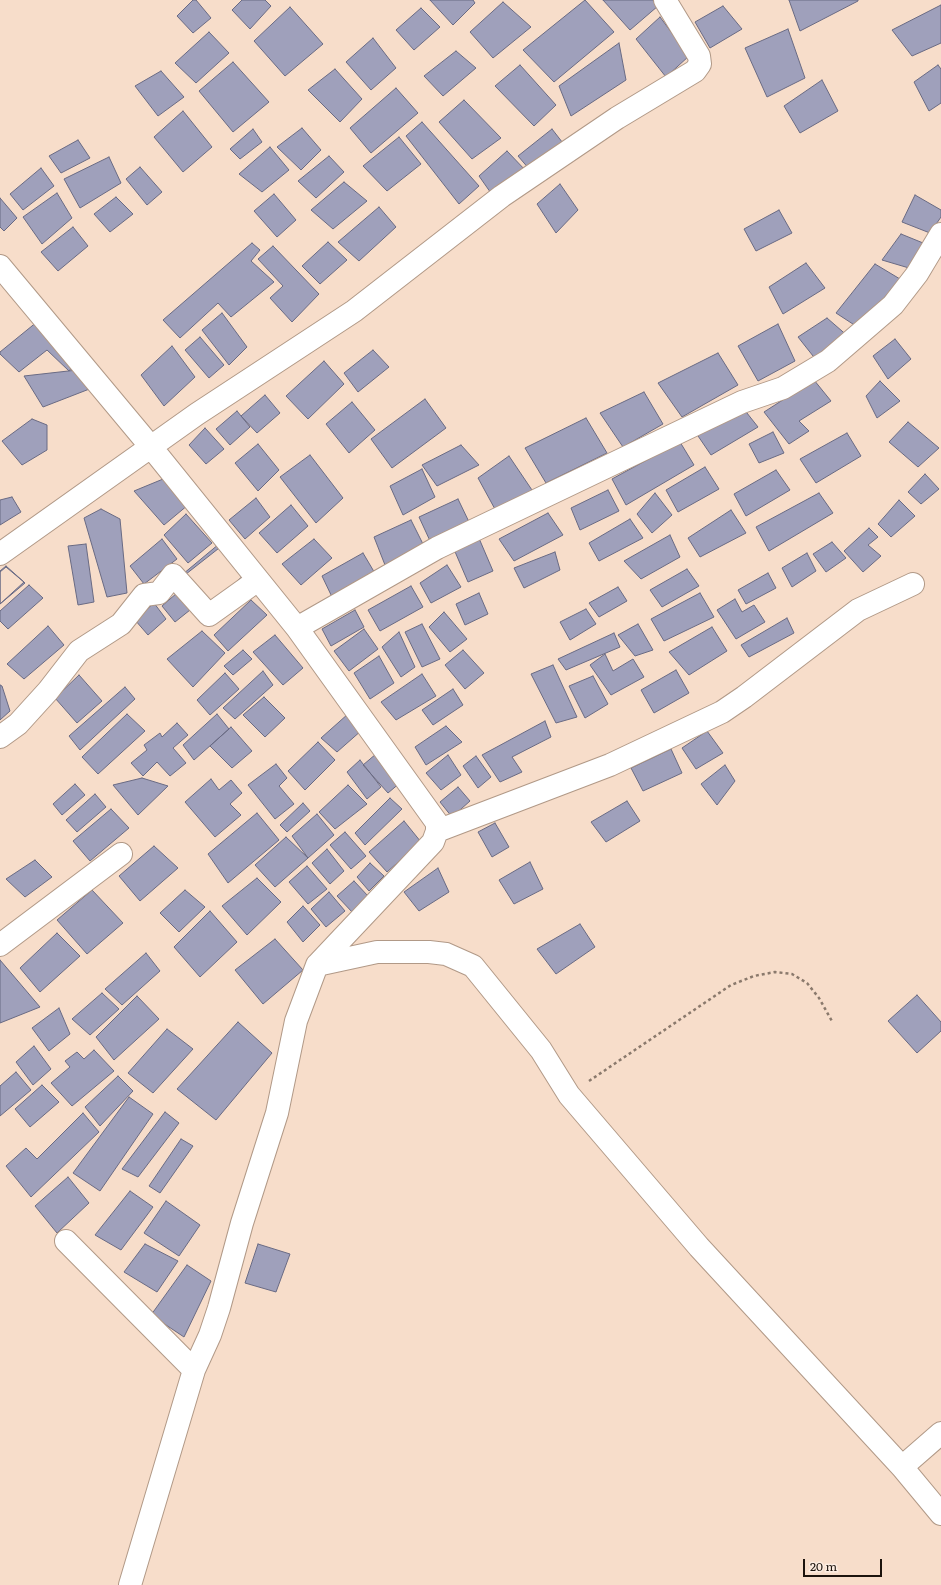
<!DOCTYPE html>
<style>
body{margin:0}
#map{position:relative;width:941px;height:1585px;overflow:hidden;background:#f7ddca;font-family:Literata,serif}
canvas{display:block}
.scale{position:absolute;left:803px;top:1559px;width:79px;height:18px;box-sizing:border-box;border:2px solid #1c130d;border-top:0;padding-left:5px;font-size:12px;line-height:14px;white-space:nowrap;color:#1c130d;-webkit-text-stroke:3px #fcece1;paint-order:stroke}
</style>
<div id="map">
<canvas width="941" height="1585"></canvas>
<div class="scale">20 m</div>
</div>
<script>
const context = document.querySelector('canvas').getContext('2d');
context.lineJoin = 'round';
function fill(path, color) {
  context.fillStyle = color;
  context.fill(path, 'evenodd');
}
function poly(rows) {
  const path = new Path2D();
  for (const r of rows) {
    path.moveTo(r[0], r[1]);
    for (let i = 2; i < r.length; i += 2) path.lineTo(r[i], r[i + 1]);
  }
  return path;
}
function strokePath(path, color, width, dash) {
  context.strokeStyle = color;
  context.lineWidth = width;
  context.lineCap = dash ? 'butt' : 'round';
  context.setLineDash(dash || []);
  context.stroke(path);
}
const building = poly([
 [193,0,196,0,211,18,193,33,177,16,193,0],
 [242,0,265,0,271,6,250,29,232,10,242,0],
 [430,0,473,0,475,3,453,25,430,0],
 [585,0,614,32,554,82,523,50,585,0],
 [603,0,655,0,658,6,630,30,603,0],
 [789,0,858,0,858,1,800,31,789,0],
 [503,2,531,27,493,58,470,32,503,2],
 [941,5,941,43,912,56,892,30,941,5],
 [723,6,742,29,710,48,695,22,723,6],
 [290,7,323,44,285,76,254,41,290,7],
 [421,8,440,27,414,50,396,30,421,8],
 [660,17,689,56,666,77,636,39,660,17],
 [788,29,805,78,767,97,745,48,788,29],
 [209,32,229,53,196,83,175,63,209,32],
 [373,38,396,68,371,90,346,62,373,38],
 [619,43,626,80,571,116,559,86,619,43],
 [456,51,476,68,443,96,424,76,456,51],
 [233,62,269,102,233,132,199,91,233,62],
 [520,65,556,105,534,126,495,86,520,65],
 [938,65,941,69,941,103,929,111,914,82,938,65],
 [335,69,362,99,340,122,308,90,335,69],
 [161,71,184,97,158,116,135,86,161,71],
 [822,80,838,111,800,133,784,106,822,80],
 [396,88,418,113,371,153,350,128,396,88],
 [464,100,501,138,472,159,439,122,464,100],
 [183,111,212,147,183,172,154,137,183,111],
 [422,122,479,186,459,204,406,136,422,122],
 [302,128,321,150,301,170,277,147,302,128],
 [253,129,262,142,240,159,230,149,253,129],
 [552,129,566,147,530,170,518,156,552,129],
 [399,137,421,164,387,191,363,166,399,137],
 [78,140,90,158,61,173,49,156,78,140],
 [270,147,289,170,262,192,239,174,270,147],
 [507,151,527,172,493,196,479,176,507,151],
 [329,156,344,172,316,198,298,181,329,156],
 [109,157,121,183,80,208,64,179,109,157],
 [140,167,162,192,147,205,126,179,140,167],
 [41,168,54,186,23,210,10,194,41,168],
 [344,182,367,201,333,229,311,210,344,182],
 [560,184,578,210,556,233,537,204,560,184],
 [57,193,72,218,42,244,23,217,57,193],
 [274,194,296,220,277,237,254,211,274,194],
 [915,195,941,210,941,217,930,233,902,222,915,195],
 [116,197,133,214,110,232,94,214,116,197],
 [0,198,17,218,4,231,0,227,0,198],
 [379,207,396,227,359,261,338,242,379,207],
 [779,210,792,233,756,251,744,229,779,210],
 [73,227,88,246,58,271,41,252,73,227],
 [901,234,928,245,909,268,882,260,901,234],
 [328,242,347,260,320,284,302,266,328,242],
 [252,243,260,250,251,261,274,282,231,317,218,303,180,338,163,320,252,243],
 [273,246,319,294,292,322,270,298,283,286,258,259,273,246],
 [806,263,825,288,783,314,769,287,806,263],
 [875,264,900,279,859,328,836,313,875,264],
 [222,313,247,347,229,365,202,330,222,313],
 [43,317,78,360,69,371,47,350,19,372,0,354,0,352,43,317],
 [827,318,850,338,817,361,798,337,827,318],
 [778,324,795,361,758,381,738,346,778,324],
 [200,337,224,365,209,378,185,350,200,337],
 [895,339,911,359,888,379,873,356,895,339],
 [172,346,195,377,164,406,141,375,172,346],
 [373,350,389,367,358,392,344,373,373,350],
 [718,353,738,385,682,417,658,383,718,353],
 [324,361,344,384,308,419,286,396,324,361],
 [86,369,92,388,43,407,24,376,86,369],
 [814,380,831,401,799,421,809,431,789,444,764,412,814,380],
 [880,381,900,401,877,418,866,396,880,381],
 [644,392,663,424,623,447,600,413,644,392],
 [265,395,280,413,257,433,241,416,265,395],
 [425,399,446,428,392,468,371,439,425,399],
 [352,402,375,430,349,453,326,424,352,402],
 [743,408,758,427,711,455,696,433,743,408],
 [237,411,250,427,230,445,216,429,237,411],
 [586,418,607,453,546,483,525,448,586,418],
 [32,419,47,425,47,450,22,465,2,441,32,419],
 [908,422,939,448,918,467,889,442,908,422],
 [205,428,224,449,206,464,189,445,205,428],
 [773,432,784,453,759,463,749,444,773,432],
 [847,433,861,456,816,483,800,459,847,433],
 [680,442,694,465,626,505,612,479,680,442],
 [258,444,279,470,258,491,235,463,258,444],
 [461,445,479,465,437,486,422,465,461,445],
 [310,455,343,498,316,523,280,477,310,455],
 [509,456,534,493,496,511,478,478,509,456],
 [705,467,719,489,678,512,666,490,705,467],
 [422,469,435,497,403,515,390,486,422,469],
 [776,470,790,490,746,516,734,494,776,470],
 [925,474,939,489,921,504,908,492,925,474],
 [168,477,188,505,164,525,134,491,168,477],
 [608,490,619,511,580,530,571,508,608,490],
 [655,493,672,515,652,533,637,514,655,493],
 [819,493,833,513,769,551,756,527,819,493],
 [12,497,21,512,0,525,0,500,12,497],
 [256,498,270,517,245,539,229,520,256,498],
 [458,499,470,524,431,543,419,517,458,499],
 [899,500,915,516,891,537,878,524,899,500],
 [291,505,308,526,277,553,259,533,291,505],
 [101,509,120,519,127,593,107,597,84,518,101,509],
 [731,510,746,533,700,557,688,538,731,510],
 [548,513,563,535,514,561,499,539,548,513],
 [186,514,212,543,188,563,164,535,186,514],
 [630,519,643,538,599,561,589,543,630,519],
 [411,520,423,544,385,565,374,537,411,520],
 [869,528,878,537,868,545,881,556,863,572,844,551,869,528],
 [670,535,680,557,641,579,624,561,670,535],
 [478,536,493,571,468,582,453,547,478,536],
 [162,539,177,559,144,584,130,566,162,539],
 [314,539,332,558,301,585,282,564,314,539],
 [832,542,846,558,826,572,813,554,832,542],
 [86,544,94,602,78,605,68,546,86,544],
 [219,544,246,573,211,605,183,574,219,544],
 [223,545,258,580,209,613,181,578,223,545],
 [555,552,560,570,524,588,514,568,555,552],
 [363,553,376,575,333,599,322,576,363,553],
 [807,553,816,571,792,587,782,568,807,553],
 [447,565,461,587,431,603,420,583,447,565],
 [6,566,24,582,0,604,0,571,6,566],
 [6,567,25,583,0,604,0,572,6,567],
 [687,569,699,586,662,607,650,590,687,569],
 [768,573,776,588,746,604,738,590,768,573],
 [29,585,43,598,8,629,0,621,0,611,29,585],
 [411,586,423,607,380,631,368,610,411,586],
 [618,587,627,601,599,617,589,603,618,587],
 [177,593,190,610,175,622,162,606,177,593],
 [479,593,488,614,465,625,456,604,479,593],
 [700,593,714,617,664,641,651,619,700,593],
 [735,599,742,612,754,605,765,622,736,639,717,610,735,599],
 [251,600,267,615,228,651,214,635,251,600],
 [154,603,166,619,148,635,135,620,154,603],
 [586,609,596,624,570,640,560,622,586,609],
 [355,610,364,627,331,646,322,629,355,610],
 [444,612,467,639,450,652,429,627,444,612],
 [787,618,794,633,749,657,741,645,787,618],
 [422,624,440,659,422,667,405,632,422,624],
 [638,624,653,650,635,656,618,635,638,624],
 [48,626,64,645,24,679,7,664,48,626],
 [712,627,727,651,689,675,669,652,712,627],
 [364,629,378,649,349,671,334,651,364,629],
 [202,631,225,653,193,687,167,659,202,631],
 [399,632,415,667,401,677,382,647,399,632],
 [614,633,620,647,566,670,558,659,614,633],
 [275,635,303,668,283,685,253,652,275,635],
 [243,650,252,659,233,675,224,666,243,650],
 [463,650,484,673,465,689,445,665,463,650],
 [605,654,613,671,633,659,644,677,611,695,590,665,605,654],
 [379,656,394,683,370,699,354,673,379,656],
 [553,665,577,717,556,723,531,674,553,665],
 [676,670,689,693,654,713,641,690,676,670],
 [263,671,273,685,235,719,223,708,263,671],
 [225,673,239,689,210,715,197,700,225,673],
 [422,674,436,696,396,720,381,702,422,674],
 [79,675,102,701,77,723,55,698,79,675],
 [593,676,608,704,585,718,569,686,593,676],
 [0,685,2,686,10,711,0,720,0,685],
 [125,687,135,699,80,750,69,736,125,687],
 [453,689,463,705,433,725,422,710,453,689],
 [264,697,285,718,265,737,243,715,264,697],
 [127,714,145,731,98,774,82,757,127,714],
 [217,714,229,729,194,760,183,745,217,714],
 [348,714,362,730,337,752,321,738,348,714],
 [545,721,551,737,512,757,522,772,500,782,482,755,545,721],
 [177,723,188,735,173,748,186,763,170,776,157,762,143,776,131,763,147,750,144,745,160,733,162,737,177,723],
 [446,726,462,742,426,765,415,747,446,726],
 [231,727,252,751,232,768,210,746,231,727],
 [707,731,723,753,696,769,682,748,707,731],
 [318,742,335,760,305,790,288,771,318,742],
 [671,749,682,773,643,791,631,768,671,749],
 [376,754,401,782,388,793,363,765,376,754],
 [448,755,461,775,441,790,426,773,448,755],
 [476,756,491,777,478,788,463,766,476,756],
 [360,760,381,787,367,799,347,772,360,760],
 [276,764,287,778,279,786,294,804,275,819,248,785,276,764],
 [725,765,735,781,717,805,701,784,725,765],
 [142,778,168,786,138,815,113,785,142,778],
 [211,779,219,790,231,780,242,793,230,804,241,815,215,837,185,802,211,779],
 [75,784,85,795,62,815,53,804,75,784],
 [348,785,367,804,335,829,319,812,348,785],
 [458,787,470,801,452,817,440,802,458,787],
 [95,794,106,807,77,832,66,820,95,794],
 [390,798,402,809,365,845,355,833,390,798],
 [627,801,640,821,606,842,591,822,627,801],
 [303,803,310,811,287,832,280,825,303,803],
 [111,809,129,828,90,861,73,841,111,809],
 [257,813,279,840,228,883,208,854,257,813],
 [317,814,334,835,308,858,292,836,317,814],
 [404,821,421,842,387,872,369,852,404,821],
 [495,823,509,847,492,857,478,832,495,823],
 [345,832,366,856,351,869,330,845,345,832],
 [286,837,308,858,275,887,255,865,286,837],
 [154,846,178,868,140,901,119,876,154,846],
 [327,849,344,871,330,884,312,863,327,849],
 [35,860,52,877,25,897,6,879,35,860],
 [530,862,543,889,514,904,499,880,530,862],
 [370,863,384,876,369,891,357,877,370,863],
 [307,866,327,889,308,904,289,882,307,866],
 [438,868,449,892,419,911,404,892,438,868],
 [257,878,281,902,247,935,222,906,257,878],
 [354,881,368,896,353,913,337,896,354,881],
 [92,890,123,923,87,954,57,920,92,890],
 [185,890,205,907,179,932,160,913,185,890],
 [329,892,345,911,326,927,311,909,329,892],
 [303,906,320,925,303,942,287,922,303,906],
 [210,911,237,942,200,977,174,947,210,911],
 [580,924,595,947,556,974,537,949,580,924],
 [57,933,80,956,40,992,20,968,57,933],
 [275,939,303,970,263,1004,235,970,275,939],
 [146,953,160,971,122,1005,105,989,146,953],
 [0,960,40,1007,0,1023,0,960],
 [102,993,119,1009,90,1035,72,1019,102,993],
 [917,995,941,1022,941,1031,917,1053,888,1021,917,995],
 [137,996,159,1019,114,1060,96,1037,137,996],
 [59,1008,70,1034,49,1051,32,1028,59,1008],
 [238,1022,272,1053,216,1120,177,1089,238,1022],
 [167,1029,193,1049,153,1093,128,1073,167,1029],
 [34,1046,51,1069,33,1085,16,1062,34,1046],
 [94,1050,114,1071,72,1106,51,1083,70,1067,65,1061,77,1052,84,1059,94,1050],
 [16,1072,31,1090,0,1116,0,1086,16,1072],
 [118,1076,133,1091,100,1126,85,1107,118,1076],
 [42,1085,59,1102,30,1127,15,1109,42,1085],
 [129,1097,153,1114,100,1191,73,1173,129,1097],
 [165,1112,179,1123,138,1177,122,1169,165,1112],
 [83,1113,99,1132,31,1197,6,1166,26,1148,37,1159,83,1113],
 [181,1139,193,1146,160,1193,149,1186,181,1139],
 [68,1177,89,1203,57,1233,35,1206,68,1177],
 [130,1191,153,1207,121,1250,95,1235,130,1191],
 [166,1201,200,1225,179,1256,144,1233,166,1201],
 [145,1244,178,1261,157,1292,124,1272,145,1244],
 [258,1244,290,1254,276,1292,245,1283,258,1244],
 [187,1265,211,1281,184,1337,151,1315,187,1265]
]);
fill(building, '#9fa0bb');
strokePath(building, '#696a83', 1);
const minor = poly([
 [0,266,151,447,297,628,437,823,437,831,433,842,317,965],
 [0,554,197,414,354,311,502,196,617,118,695,71,700,64,699,56,665,0],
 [297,628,437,548,742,402,783,388,828,361,893,305,917,274,941,234],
 [0,737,18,724,48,691,79,651,121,624,144,595,159,593,173,575,209,615,258,580],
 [437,831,610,765,722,712,744,697,858,610,913,584],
 [0,945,121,854],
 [66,1241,194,1370],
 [902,1467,941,1433],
 [130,1585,194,1370,210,1335,219,1308,242,1223,277,1113,296,1021,317,965,377,952,429,952,446,954,473,966,541,1050,569,1095,699,1247,902,1467,941,1514]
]);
strokePath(minor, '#b19987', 24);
strokePath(poly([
 [589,1081,731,985,754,976,775,972,792,974,807,983,819,998,833,1023]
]), '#8a796c', 2.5, [3, 3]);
strokePath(minor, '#fff', 22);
</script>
